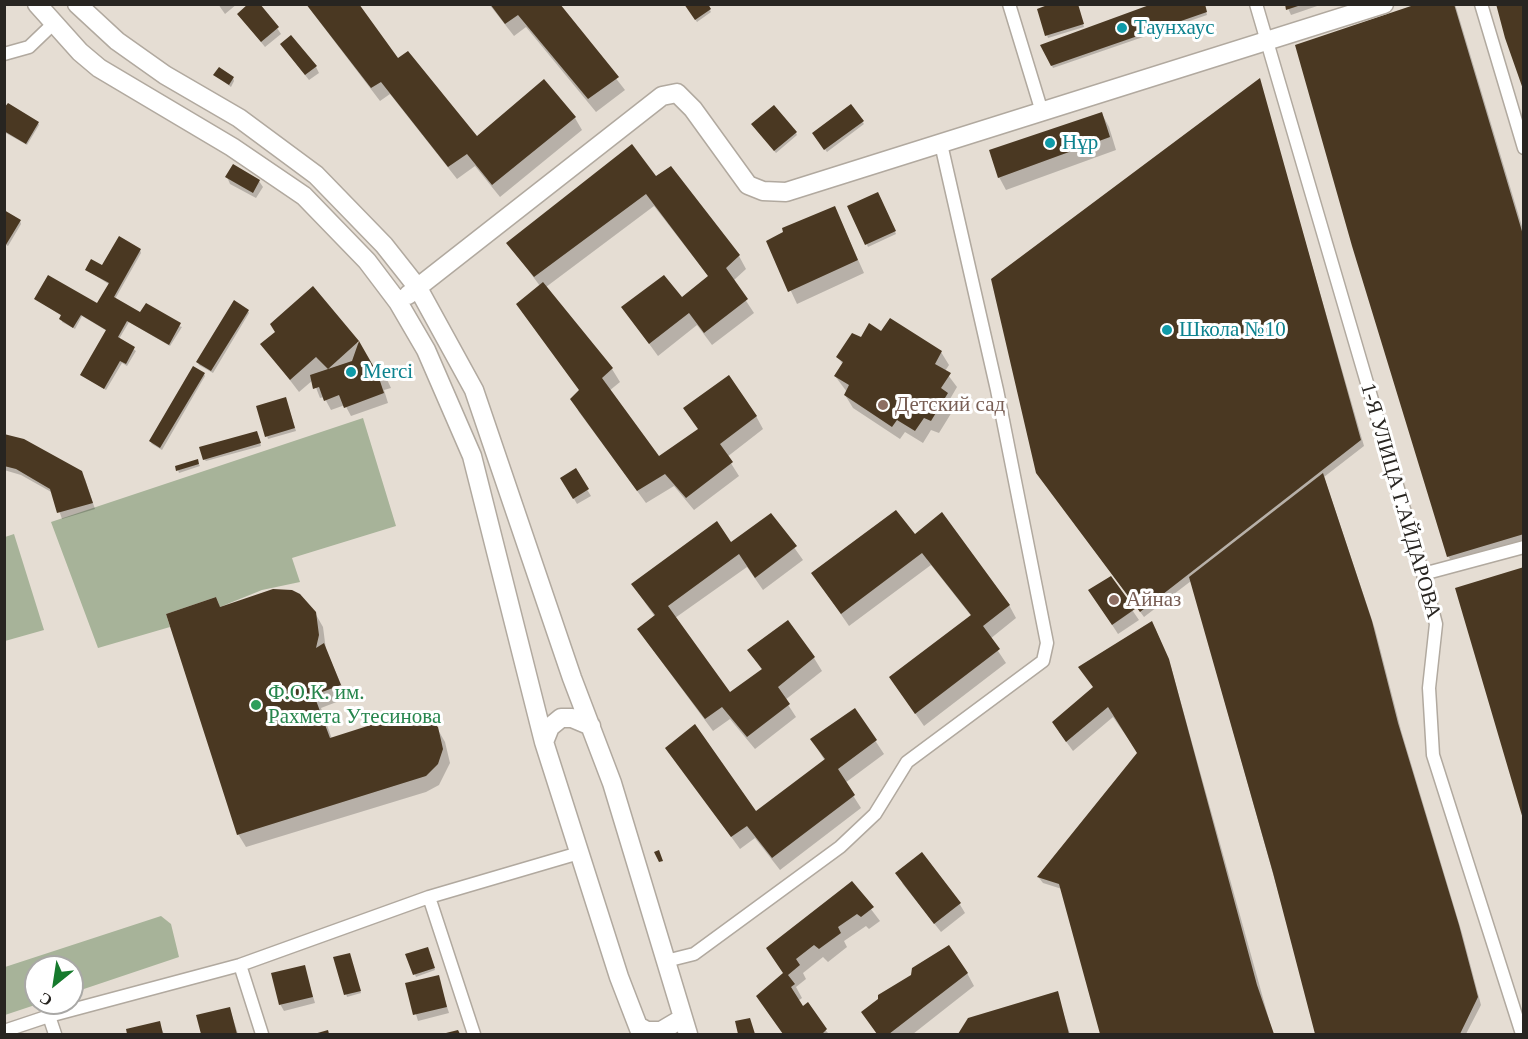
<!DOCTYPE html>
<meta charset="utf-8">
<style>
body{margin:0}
#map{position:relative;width:1528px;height:1039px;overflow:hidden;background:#e5ddd3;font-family:"Times New Roman",serif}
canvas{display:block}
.frame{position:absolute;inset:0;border:6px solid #282521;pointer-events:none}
.north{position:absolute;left:24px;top:955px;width:60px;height:60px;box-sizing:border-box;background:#fff;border:2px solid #a9a8a6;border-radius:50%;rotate:210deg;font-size:16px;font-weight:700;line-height:24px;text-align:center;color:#282521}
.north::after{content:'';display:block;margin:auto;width:21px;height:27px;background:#167a2d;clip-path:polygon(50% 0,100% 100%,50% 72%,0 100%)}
</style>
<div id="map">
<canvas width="1528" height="1039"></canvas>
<div class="frame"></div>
<div class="north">С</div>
</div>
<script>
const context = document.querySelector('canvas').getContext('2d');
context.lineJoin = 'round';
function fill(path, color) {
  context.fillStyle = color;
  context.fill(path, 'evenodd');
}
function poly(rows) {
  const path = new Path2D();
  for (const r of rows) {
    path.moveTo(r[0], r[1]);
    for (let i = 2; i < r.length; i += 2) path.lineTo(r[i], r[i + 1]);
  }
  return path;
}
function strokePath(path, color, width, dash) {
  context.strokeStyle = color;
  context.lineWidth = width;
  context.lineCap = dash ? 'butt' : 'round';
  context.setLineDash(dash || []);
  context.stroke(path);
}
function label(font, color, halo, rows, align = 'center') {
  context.font = font + ' "Times New Roman",serif';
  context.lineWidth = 6;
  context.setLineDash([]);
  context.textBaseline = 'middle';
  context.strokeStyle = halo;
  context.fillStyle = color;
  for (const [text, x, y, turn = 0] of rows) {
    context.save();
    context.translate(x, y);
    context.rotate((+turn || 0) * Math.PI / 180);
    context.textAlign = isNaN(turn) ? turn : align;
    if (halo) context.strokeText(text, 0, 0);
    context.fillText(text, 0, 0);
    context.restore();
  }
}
fill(poly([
 [363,418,396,526,292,558,300,582,262,590,220,607,216,597,166,614,170,627,98,648,51,522],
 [14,534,44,630,5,641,5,537],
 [161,916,171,924,179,957,72,993,72,967,36,967,36,1003,41,1003,5,1015,5,967]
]), '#a7b399');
fill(poly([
 [218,4,237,4,225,14],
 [306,4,357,4,397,60,477,138,575,118,582,130,500,197,475,166,457,179,390,94,380,101],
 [489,4,558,4,625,90,596,112,526,27,514,36],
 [685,4,706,4,711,12,697,22],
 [1077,4,1084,27,1048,38,1047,35],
 [1204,4,1207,15,1053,68,1042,45],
 [1286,4,1323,4,1291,15],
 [1420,4,1455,4,1524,233,1524,540,1452,562,1448,556],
 [243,20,277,28,281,34,265,47],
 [286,51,316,67,319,73,309,80],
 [215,75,233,78,234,81,231,87],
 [1259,81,1364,446,1324,477,1375,629,1401,730,1462,933,1481,1005,1466,1034,1318,1034,1191,581,1144,617,1042,480],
 [851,106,864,124,827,152,813,133],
 [4,111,38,123,39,125,27,145,4,132],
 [1102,114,1109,127,1116,150,1006,190,999,177],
 [754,127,796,133,797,135,776,153],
 [227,177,259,181,263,187,256,198,230,184],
 [655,178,739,256,746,269,733,281,754,313,712,345,697,325,658,356,623,308,681,299,709,277,654,206,546,287,612,369,620,382,609,391,658,458,699,430,756,416,763,429,727,457,739,476,694,510,674,486,646,503,579,412,572,399,580,392,540,286,508,243],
 [878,194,896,234,868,247,849,206],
 [835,208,864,273,797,304,768,242],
 [20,221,21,224,8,246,4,244],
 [140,250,141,253,115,299,141,314,182,327,170,346,129,322,119,339,136,351,127,366,122,363,106,390,82,375,107,331,82,316,75,329,62,322,62,316,36,299,98,305,110,285,87,270,103,267],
 [248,311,249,313,213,373,199,365,198,362],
 [882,334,941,352,949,365,945,371,957,387,950,399,955,407,939,433,931,430,923,443,905,432,900,439,853,408,845,395,847,392,835,376,843,365,838,357,862,339],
 [357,342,374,371,382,369,391,388,384,390,388,403,351,416,345,405,331,410,324,397,320,398,313,380,299,392,262,344],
 [204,374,205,376,162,450,152,444,150,441],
 [287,402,296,431,268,439,258,407],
 [4,435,85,479,95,509,62,519,53,493,21,475,4,470],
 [258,435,261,446,206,461,204,459],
 [198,463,200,466,179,473,178,470],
 [575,470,591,496,577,504,562,478],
 [771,515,803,560,763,590,747,567,675,618,730,694,762,670,749,650,788,622,814,658,822,671,785,700,796,717,755,749,730,719,713,731,647,642,639,629,655,617,633,585,730,545],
 [915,536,1009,605,1016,618,990,639,1006,663,924,726,899,690,972,617,931,565,849,626,813,574],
 [1110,578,1139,620,1118,634,1096,600],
 [216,599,221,608,315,613,323,627,326,650,347,698,321,708,332,739,437,728,445,742,450,763,439,785,426,792,246,847,238,834],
 [1155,628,1171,667,1273,1034,1101,1034,1062,889,1043,883,1039,878,1138,753,1113,717,1073,751,1059,732,1094,688],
 [855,710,884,754,845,783,861,808,780,870,755,838,740,849,667,748,756,813,825,761,812,740],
 [851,883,880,921,869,929,866,926,844,941,847,947,828,962,823,957,803,973,806,979,796,987,802,998,798,1001,829,1034,783,1034,766,1010,785,974],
 [902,883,959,903,965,913,941,932],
 [428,951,435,970,416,977,407,955],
 [350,957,361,993,347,997,335,958],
 [304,966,315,1003,284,1011,280,1004],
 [967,973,974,986,913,1034,877,1034,863,1013,913,976],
 [438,977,449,1013,418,1021,407,985],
 [1057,993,1070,1034,960,1034],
 [230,1009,238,1034,203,1034,198,1016],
 [159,1023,164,1034,129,1034,128,1030]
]), '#0003');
fill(poly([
 [248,4,260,4,279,27,261,42,237,14],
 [306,4,359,4,398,58,408,51,477,136,544,79,576,117,492,185,467,154,448,167,381,82,371,88],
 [490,4,560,4,619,77,588,99,518,15,505,24],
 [684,4,708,4,711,9,695,20],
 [1050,4,1078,4,1084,24,1045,36,1037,9],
 [1152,4,1205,4,1207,12,1051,66,1040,45],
 [1285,4,1301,4,1301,5,1286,10],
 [1417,4,1454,4,1524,238,1524,534,1447,557,1352,246,1295,45],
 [1496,4,1524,4,1524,92,1505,38],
 [291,35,317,66,305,75,280,44],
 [219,67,234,77,229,85,213,75],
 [1260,78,1361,440,1140,612,1036,473,991,279],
 [8,103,39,122,26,144,4,131,4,108],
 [851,104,864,121,824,150,812,133],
 [774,105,797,132,774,151,751,124],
 [1102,112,1110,137,998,178,989,150],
 [632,144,656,176,671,166,740,255,726,268,748,299,704,333,689,313,649,344,621,307,664,275,682,297,708,276,646,194,534,277,506,243],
 [233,164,260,180,253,193,225,177],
 [878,192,896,231,865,245,847,206],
 [835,206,858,260,788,292,766,241,783,232,782,228],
 [4,210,21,220,4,248],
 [119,236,141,249,114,297,140,312,146,303,181,323,169,345,127,321,118,337,135,347,126,364,120,361,104,389,80,375,106,330,81,315,73,328,59,319,61,315,34,299,48,275,97,303,109,283,85,270,91,259,102,265],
 [543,282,613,368,602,378,659,456,698,429,683,408,729,375,757,416,720,444,733,462,686,498,665,474,637,491,570,399,579,390,516,304],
 [313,286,359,341,375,369,382,367,387,378,380,381,384,393,344,408,339,395,324,401,319,387,313,389,310,375,352,361,359,341,328,369,316,357,290,380,260,344,275,332,270,324],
 [234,300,249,310,211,371,196,362],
 [890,318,942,351,935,364,951,373,941,388,948,393,931,421,924,418,915,431,897,420,892,427,844,395,849,385,834,376,843,362,836,357,852,333,861,337,869,323,881,331],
 [193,366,205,373,160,448,149,441],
 [286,397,295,428,265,437,256,406],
 [257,431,261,443,203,460,199,447],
 [4,434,24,439,82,471,93,503,57,513,50,489,16,469,4,466],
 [198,459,199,464,176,471,175,466],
 [576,468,589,489,573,499,560,478],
 [1323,473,1372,621,1398,723,1459,925,1478,997,1460,1034,1315,1034,1273,873,1189,577],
 [896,510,915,534,942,512,1010,605,983,626,1000,649,915,714,889,677,971,615,922,553,841,614,811,573],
 [771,513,797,546,755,578,739,554,668,606,730,692,762,669,747,650,788,620,815,657,778,687,790,704,747,737,722,707,705,719,637,629,655,615,631,584,717,521,731,542],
 [1524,567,1524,819,1523,819,1455,588],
 [1111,576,1135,609,1112,625,1088,590],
 [273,589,292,590,300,594,316,612,319,635,316,648,324,643,341,685,314,695,330,738,402,715,414,715,426,717,438,727,443,749,438,764,426,776,237,835,166,614,216,597,220,607],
 [1152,621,1169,659,1257,985,1274,1034,1100,1034,1059,884,1037,877,1137,753,1108,707,1066,742,1052,722,1093,687,1078,667],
 [855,708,877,740,838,769,855,795,772,858,747,826,731,837,665,748,695,724,756,811,825,759,810,739],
 [659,850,663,861,659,862,654,852],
 [922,852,961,903,934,924,895,873],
 [852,881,874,907,861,917,857,914,838,927,841,933,819,949,814,945,796,959,800,965,788,975,795,984,791,987,803,1006,808,1002,827,1029,822,1034,783,1034,756,996,783,973,766,948],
 [949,945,968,973,889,1034,877,1034,861,1012,878,999,878,995,911,975,912,968],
 [428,947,435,968,413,975,405,954],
 [350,953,361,991,344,995,333,957],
 [305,965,313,997,279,1005,271,973],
 [439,975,447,1007,413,1015,405,983],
 [1058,991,1069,1034,958,1034,968,1018],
 [230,1007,237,1034,201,1034,196,1015],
 [750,1018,755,1034,738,1034,735,1021],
 [160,1021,163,1034,127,1034,126,1029],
 [328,1030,329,1034,314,1034],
 [458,1030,460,1034,442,1034]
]), '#4a3822');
const street = poly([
 [1009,4,1042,112],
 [1256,4,1423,574,1436,624,1429,688,1433,755,1522,1034],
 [1481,4,1524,148],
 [4,54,29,47,53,24],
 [1423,574,1524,547],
 [429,897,474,1034],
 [666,961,694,954,840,847,875,814,907,762,1043,661,1047,643,997,390,941,144],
 [240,965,262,1034],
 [49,1016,55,1034],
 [4,1031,49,1016,240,965,429,897,579,853]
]);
const secondary = poly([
 [37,4,80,52,99,68,232,147,304,196,367,261,398,302,426,350,472,456,544,742,619,977,641,1034],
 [77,4,117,41,165,75,239,118,316,175,384,245,418,288,474,390,572,678,612,783,688,1034],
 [408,295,662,96,677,93,693,109,748,185,763,191,786,192,1384,4],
 [544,742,550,727,561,718,572,718,591,726],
 [638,1026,647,1031,661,1031,683,1018]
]);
strokePath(street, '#b1a99f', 15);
strokePath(secondary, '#b1a99f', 21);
strokePath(street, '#fff', 12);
strokePath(secondary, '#fff', 18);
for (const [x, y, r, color] of [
 [1122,28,6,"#0f9aa8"],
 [1050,143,6,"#0f9aa8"],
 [1167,330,6,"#0f9aa8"],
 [351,372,6,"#0f9aa8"],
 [883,405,6,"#8d6e63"],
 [1114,600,6,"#8d6e63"],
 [256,705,6,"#2e9e5b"]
]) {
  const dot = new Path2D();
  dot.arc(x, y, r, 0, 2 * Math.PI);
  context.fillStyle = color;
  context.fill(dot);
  strokePath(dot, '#fff', 2);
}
label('21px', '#0d838f', '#fff', [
 ["Таунхаус",1134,28],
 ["Нұр",1062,143],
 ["Школа №10",1179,330],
 ["Merci",363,372]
], 'left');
label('21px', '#785e54', '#fff', [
 ["Детский сад",895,405],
 ["Айназ",1126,600]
], 'left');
label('21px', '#282521', '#fff', [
 ["1-Я УЛИЦА Г.АЙДАРОВА",1400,501,74]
]);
label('21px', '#27864d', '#fff', [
 ["Ф.О.К. им.",268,693],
 ["Рахмета Утесинова",268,717]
], 'left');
</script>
